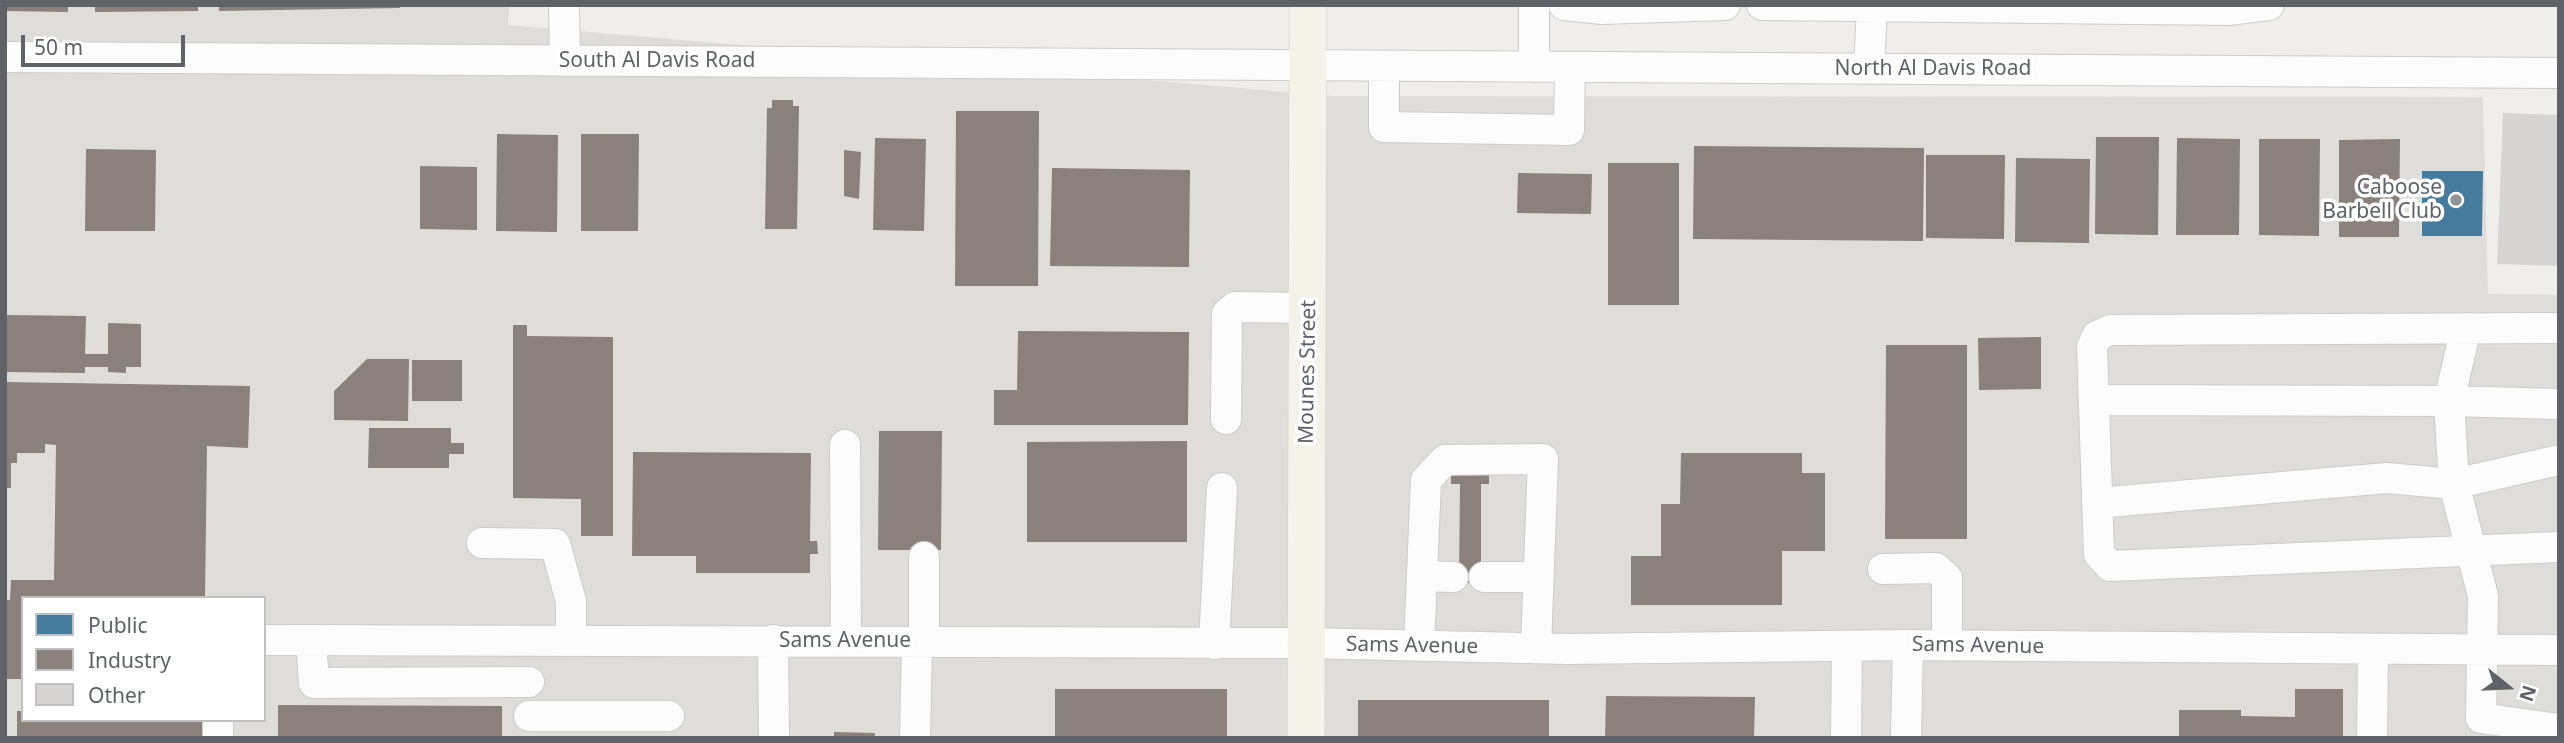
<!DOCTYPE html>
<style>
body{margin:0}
#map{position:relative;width:2564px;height:743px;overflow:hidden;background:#efeeea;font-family:"Noto Sans",sans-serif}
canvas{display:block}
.frame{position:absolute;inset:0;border:7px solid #5f6368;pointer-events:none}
.legend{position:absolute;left:21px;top:596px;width:245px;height:126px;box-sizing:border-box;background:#fff;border:2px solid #bfc1c3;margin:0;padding:9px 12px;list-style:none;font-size:21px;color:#5f6368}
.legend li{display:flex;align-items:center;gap:14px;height:35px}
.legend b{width:35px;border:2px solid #bfc1c3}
.north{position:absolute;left:2473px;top:652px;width:70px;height:70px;-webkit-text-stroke:5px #fff;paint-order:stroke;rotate:108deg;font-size:19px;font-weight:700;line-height:28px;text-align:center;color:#5f6368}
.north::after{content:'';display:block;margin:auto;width:24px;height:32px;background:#5f6368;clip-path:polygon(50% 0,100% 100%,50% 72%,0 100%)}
.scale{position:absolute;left:21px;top:35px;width:164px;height:32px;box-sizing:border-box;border:4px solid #5f6368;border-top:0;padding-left:9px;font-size:21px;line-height:24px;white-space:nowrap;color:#5f6368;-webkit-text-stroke:5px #fff;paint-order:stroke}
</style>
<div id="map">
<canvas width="2564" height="743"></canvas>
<div class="frame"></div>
<ul class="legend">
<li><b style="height:19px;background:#457b9d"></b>Public</li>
<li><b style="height:19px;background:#8a817c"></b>Industry</li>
<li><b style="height:19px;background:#d6d5d3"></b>Other</li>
</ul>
<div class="north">N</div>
<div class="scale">50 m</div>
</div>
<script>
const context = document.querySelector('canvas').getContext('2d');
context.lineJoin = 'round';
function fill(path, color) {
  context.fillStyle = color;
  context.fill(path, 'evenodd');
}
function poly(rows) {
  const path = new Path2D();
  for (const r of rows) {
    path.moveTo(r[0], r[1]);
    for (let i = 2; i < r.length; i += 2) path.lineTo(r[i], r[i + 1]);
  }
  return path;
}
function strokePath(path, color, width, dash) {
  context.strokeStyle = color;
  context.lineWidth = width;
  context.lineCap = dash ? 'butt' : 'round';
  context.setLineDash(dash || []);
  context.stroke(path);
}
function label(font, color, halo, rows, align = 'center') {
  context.font = font + ' "Noto Sans",sans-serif';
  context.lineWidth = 7;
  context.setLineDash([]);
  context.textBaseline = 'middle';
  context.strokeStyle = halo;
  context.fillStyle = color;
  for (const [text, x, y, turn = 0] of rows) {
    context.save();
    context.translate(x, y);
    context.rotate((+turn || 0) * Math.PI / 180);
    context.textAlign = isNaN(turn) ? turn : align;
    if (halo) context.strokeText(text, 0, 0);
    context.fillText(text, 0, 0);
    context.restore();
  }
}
fill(poly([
 [5,5,509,5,508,25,1333,96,2483,97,2488,294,2559,295,2559,738,5,738],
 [23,598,264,598,264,720,23,720]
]), '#dfddda');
fill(poly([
 [2422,171,2483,171,2482,236,2422,236]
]), '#457b9d');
fill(poly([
 [5,5,68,5,68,12,5,11],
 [95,5,198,5,198,11,95,12],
 [219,5,400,5,400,8,219,11],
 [772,100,793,100,793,106,799,106,797,229,765,229,767,108,772,108],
 [956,111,1039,111,1038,286,955,286],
 [497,134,558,135,557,232,496,231],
 [581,134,639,134,638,231,581,231],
 [2096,137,2159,137,2158,235,2095,234],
 [875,138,926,139,924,231,873,230],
 [2177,138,2240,139,2239,235,2176,235],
 [2259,139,2320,139,2319,236,2259,235],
 [2400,139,2399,237,2339,237,2339,140],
 [1694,146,1924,148,1923,241,1693,239],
 [86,149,156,150,155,231,85,231],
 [844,150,861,152,859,199,844,196],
 [1926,155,2005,155,2004,239,1926,238],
 [2016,158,2090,159,2089,243,2015,242],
 [1608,163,1679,163,1679,305,1608,305],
 [420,166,477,167,477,230,420,229],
 [1052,168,1190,170,1189,267,1050,266],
 [1518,173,1592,174,1591,214,1517,213],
 [5,315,86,316,85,354,108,354,108,323,141,324,141,367,126,367,126,373,108,372,108,367,85,367,85,373,5,372],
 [513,325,527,325,527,336,613,337,613,536,581,536,581,499,513,498],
 [1018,331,1189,332,1188,425,994,425,994,390,1017,390],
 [2041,337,2041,389,1979,390,1978,338],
 [1886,345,1967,345,1967,539,1885,539],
 [367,359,409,359,408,421,334,420,334,391],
 [412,360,462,360,462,401,412,401],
 [5,382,250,386,248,448,207,446,205,598,23,598,23,679,5,679,5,600,10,600,11,580,54,580,56,445,45,444,45,453,17,453,17,463,11,463,11,488,5,488],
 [369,428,451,428,451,443,464,443,464,454,449,454,449,468,368,468],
 [879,431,942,431,941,550,878,550],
 [1187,441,1187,542,1027,542,1027,442],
 [633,452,811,453,810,541,817,541,818,554,810,554,810,573,696,573,696,556,632,556],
 [1681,453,1802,453,1802,473,1825,473,1825,551,1782,551,1782,605,1631,605,1631,556,1661,556,1661,504,1680,504],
 [1451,462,1489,462,1489,484,1481,484,1481,583,1459,583,1460,484,1451,484],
 [1055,689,1227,689,1227,738,1055,738],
 [2295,689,2343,689,2343,738,2179,738,2179,710,2241,710,2241,716,2295,717],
 [1606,696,1755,697,1754,738,1605,738],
 [1358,700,1549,700,1549,738,1358,738],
 [278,705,502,706,502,738,278,738],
 [17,711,23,711,23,720,213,720,213,738,17,738],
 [834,732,875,733,875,738,834,738]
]), '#8a817c');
fill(poly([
 [2503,113,2559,115,2559,266,2497,264]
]), '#d6d5d3');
const minor = poly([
 [564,5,565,61],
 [1564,5,1602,9,1725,5],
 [1762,5,2228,10,2269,5],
 [5,57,2559,73],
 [1384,66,1384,127,1569,130,1570,67],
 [1534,67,1534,5],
 [1869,69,1872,5],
 [2466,328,2449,401,2454,484,2483,596,2481,718,2559,729],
 [2559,328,2110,330,2097,336,2092,347,2099,554,2110,566,2559,547],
 [2094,400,2449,401,2559,404],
 [1226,419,1227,314,1235,307,1308,308],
 [845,445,846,641],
 [2097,503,2387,478,2454,484,2559,460],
 [482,543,555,544,571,601,571,640],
 [1883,569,1936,568,1947,578,1947,646],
 [1422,576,1453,577],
 [1484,577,1539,577],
 [264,640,1305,643,1568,649,1905,645,2559,650],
 [311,640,314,683,529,682],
 [773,640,774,738],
 [924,642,924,557],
 [1214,644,1222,488],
 [1419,646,1426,480,1445,460,1543,459,1536,648],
 [529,716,669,716],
 [218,738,218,720],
 [915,738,917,642],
 [1846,738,1847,646],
 [1906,738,1908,645],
 [2372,738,2373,650]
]);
const major = poly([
 [1306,738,1308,5]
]);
strokePath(minor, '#cbcccc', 32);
strokePath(major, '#d7ceb8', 38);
strokePath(minor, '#fdfcfc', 30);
strokePath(major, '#f4f2e9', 37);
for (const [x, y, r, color] of [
 [2456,200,7,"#919496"]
]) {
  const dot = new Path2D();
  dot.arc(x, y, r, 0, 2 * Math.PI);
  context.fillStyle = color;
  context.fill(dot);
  strokePath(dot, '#fff', 2.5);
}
label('21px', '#5f6368', '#fff', [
 ["South Al Davis Road",657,61],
 ["North Al Davis Road",1933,69],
 ["Mounes Street",1308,372,-89],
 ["Sams Avenue",845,641],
 ["Sams Avenue",1412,646,1],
 ["Sams Avenue",1978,646,1]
]);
label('21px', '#5f6368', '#fff', [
 ["Caboose",2442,188],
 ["Barbell Club",2442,212]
], 'right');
</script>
